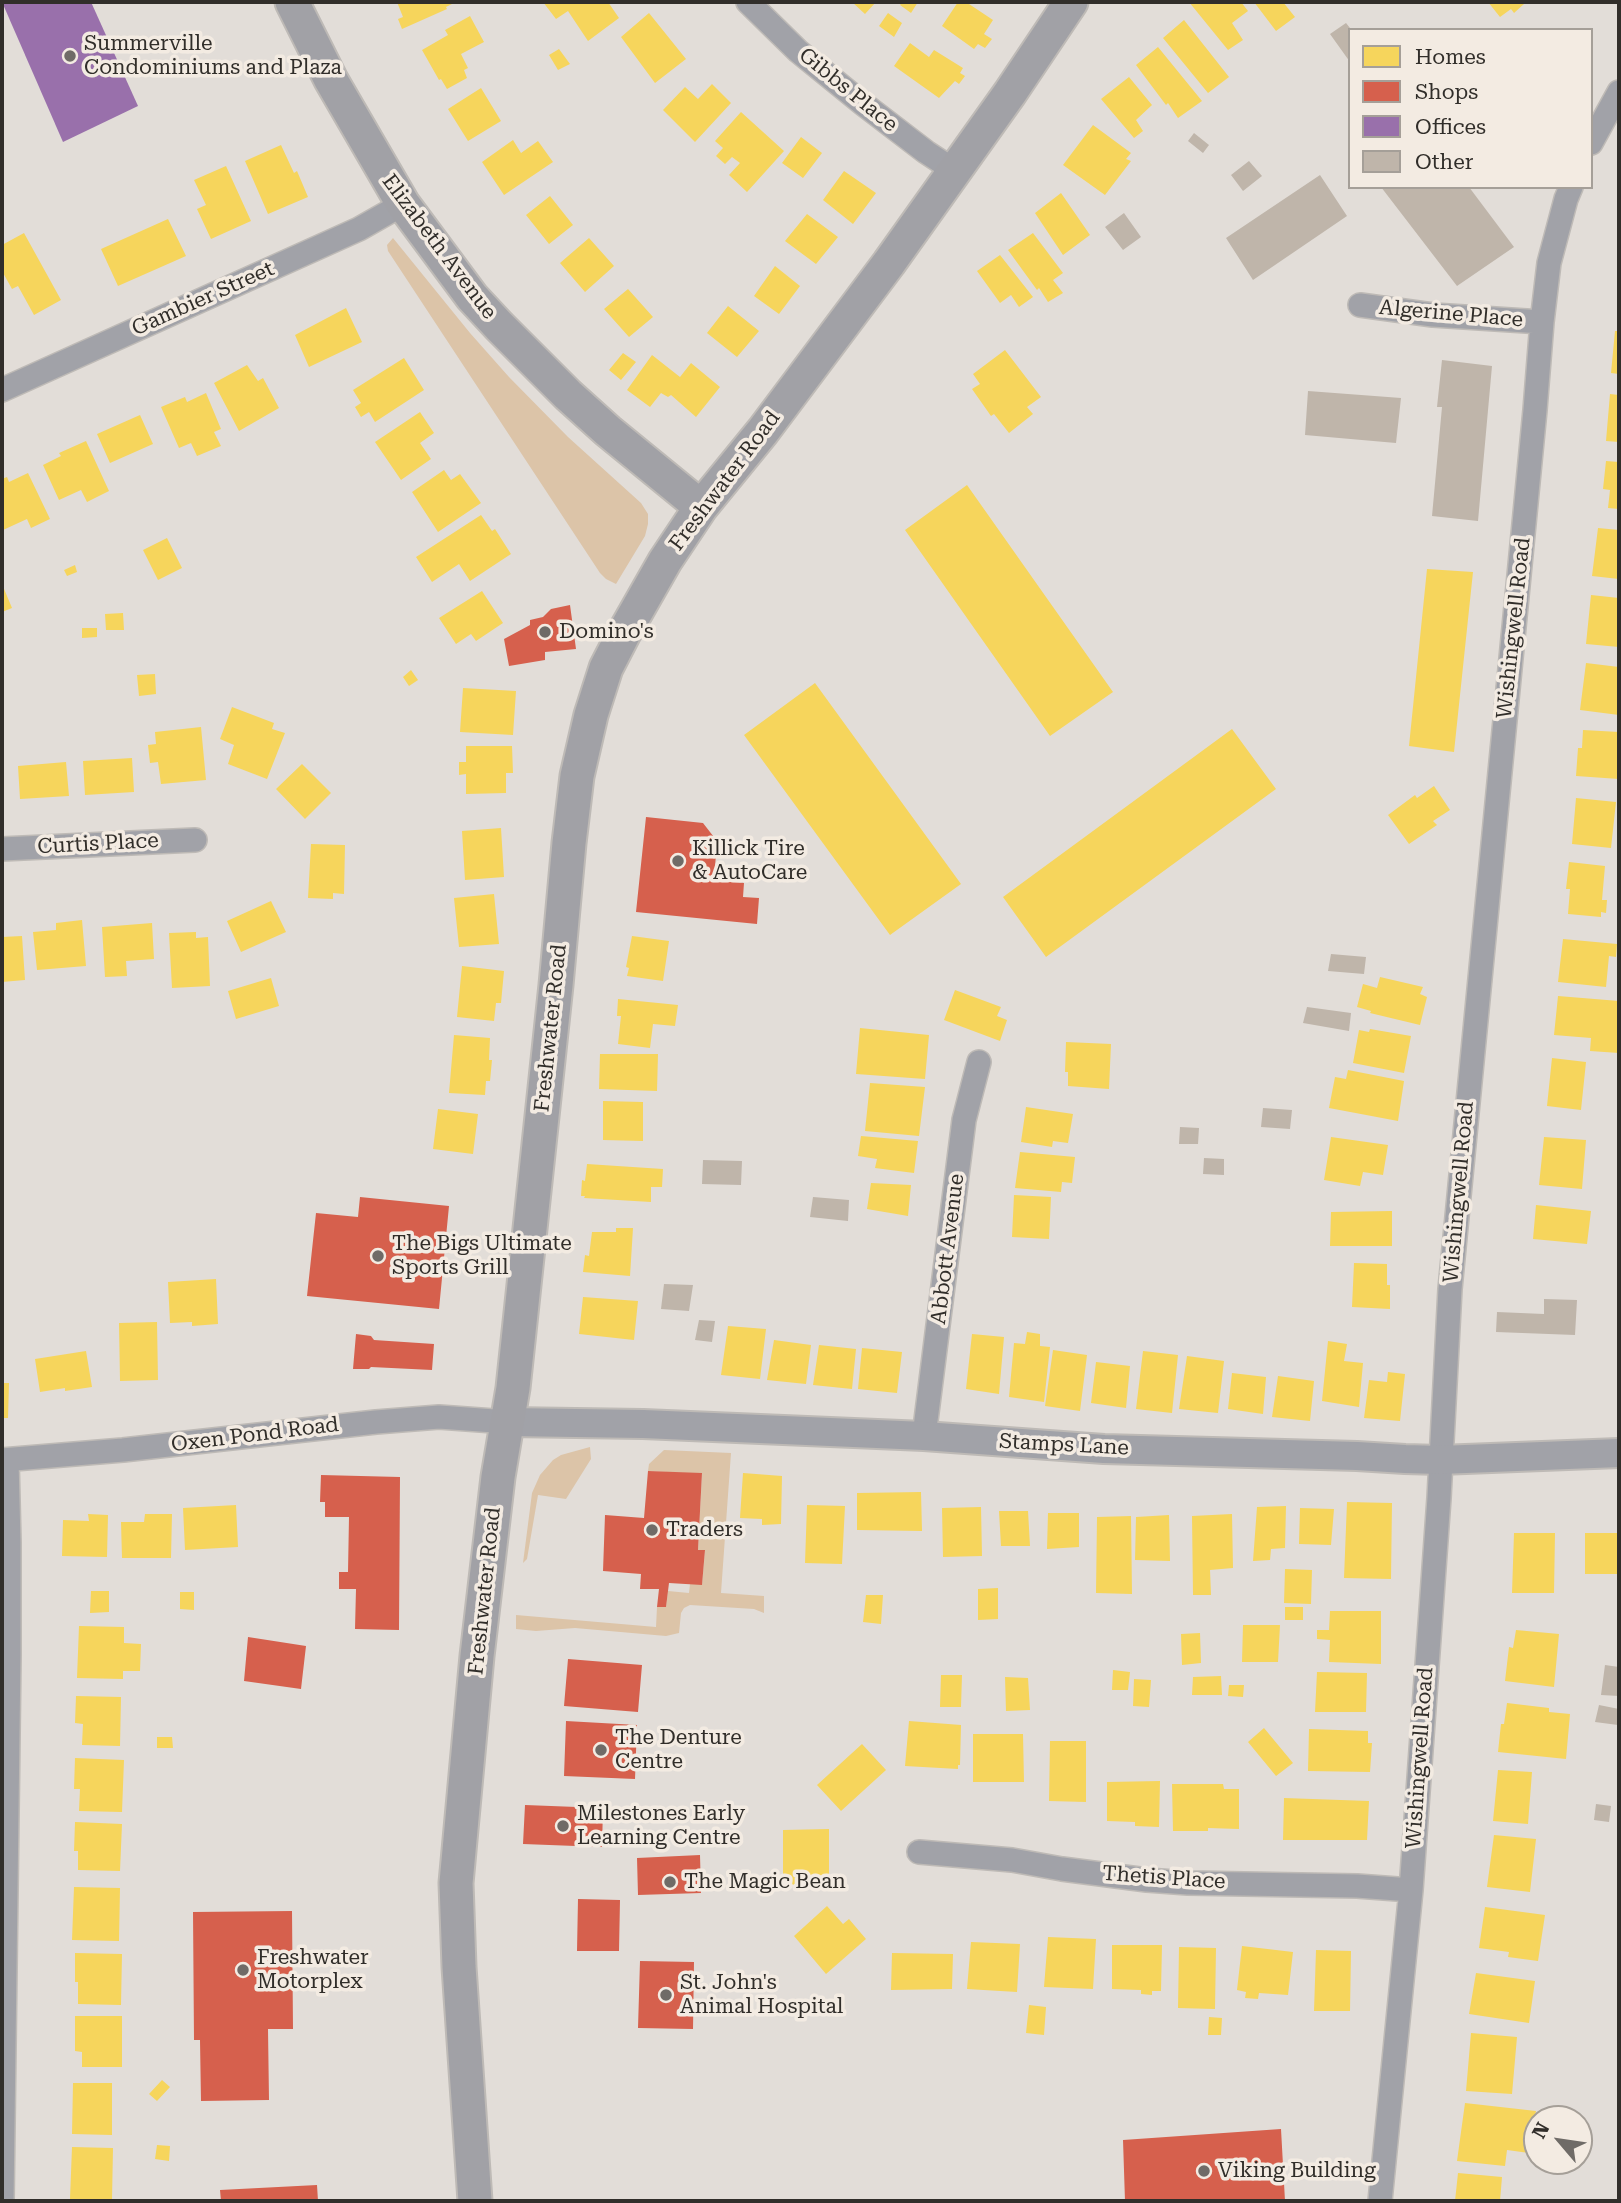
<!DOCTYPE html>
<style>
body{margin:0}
#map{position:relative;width:1621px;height:2203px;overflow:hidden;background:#e2ddd8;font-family:"Roboto Serif",serif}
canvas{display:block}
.frame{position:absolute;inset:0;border:4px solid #312e2a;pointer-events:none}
.legend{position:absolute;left:1348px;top:28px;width:245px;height:161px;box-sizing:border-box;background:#f3ebe2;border:2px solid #a59f98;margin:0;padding:9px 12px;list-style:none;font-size:21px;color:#312e2a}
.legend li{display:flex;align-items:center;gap:14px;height:35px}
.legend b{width:35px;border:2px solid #a59f98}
.north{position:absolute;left:1523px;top:2105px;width:70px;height:70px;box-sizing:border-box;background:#f3ebe2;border:2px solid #a59f98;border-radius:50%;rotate:299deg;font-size:19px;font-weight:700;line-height:28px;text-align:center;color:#312e2a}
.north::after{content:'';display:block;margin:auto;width:24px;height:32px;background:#6f6b67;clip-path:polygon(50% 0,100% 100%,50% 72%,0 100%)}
</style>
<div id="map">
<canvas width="1621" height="2203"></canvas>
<div class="frame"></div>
<ul class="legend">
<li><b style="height:19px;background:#f6d55c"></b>Homes</li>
<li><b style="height:19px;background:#d6604d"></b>Shops</li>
<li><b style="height:19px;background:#9970ab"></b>Offices</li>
<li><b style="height:19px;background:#bfb5aa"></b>Other</li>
</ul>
<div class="north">N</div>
</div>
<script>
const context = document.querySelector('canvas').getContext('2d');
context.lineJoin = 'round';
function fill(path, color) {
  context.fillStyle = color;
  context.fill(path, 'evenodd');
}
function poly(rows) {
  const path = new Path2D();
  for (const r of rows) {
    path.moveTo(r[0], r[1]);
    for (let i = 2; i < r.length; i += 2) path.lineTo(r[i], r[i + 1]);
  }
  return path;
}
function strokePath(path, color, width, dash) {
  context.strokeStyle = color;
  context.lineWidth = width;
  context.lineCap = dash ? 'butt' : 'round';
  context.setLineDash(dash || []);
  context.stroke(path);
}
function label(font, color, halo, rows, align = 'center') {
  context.font = font + ' "Roboto Serif",serif';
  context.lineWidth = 7;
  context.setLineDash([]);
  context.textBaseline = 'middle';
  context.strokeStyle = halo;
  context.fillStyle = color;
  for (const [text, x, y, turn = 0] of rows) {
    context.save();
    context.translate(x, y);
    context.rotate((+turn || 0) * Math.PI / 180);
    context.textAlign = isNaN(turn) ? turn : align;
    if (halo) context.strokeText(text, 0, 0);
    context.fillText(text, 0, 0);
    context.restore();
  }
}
fill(poly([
 [393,238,470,333,509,377,568,437,641,503,648,514,648,524,645,536,616,584,606,579,600,573,388,251,387,245],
 [590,1447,591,1459,566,1499,538,1495,527,1559,523,1563,532,1493,540,1475,553,1460,561,1455],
 [664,1450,731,1453,721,1593,764,1596,764,1613,754,1609,690,1605,684,1608,681,1613,679,1633,666,1636,575,1628,536,1631,516,1629,516,1615,656,1627,657,1607,666,1607,668,1591,689,1593,690,1584,702,1584,705,1551,698,1550,702,1474,648,1471,649,1464]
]), '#dcc4a8');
fill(poly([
 [397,2,451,2,452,4,446,7,447,9,402,29,398,19,403,17],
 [543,2,608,2,619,18,588,41,568,11,556,19],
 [852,2,876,2,865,14],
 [902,2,918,2,911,13,900,5],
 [958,2,966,2,993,20,984,34,992,39,985,48,978,44,974,49,942,26],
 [1189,2,1241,2,1248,11,1232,23,1243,40,1228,50],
 [1254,2,1283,2,1295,17,1276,31],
 [1488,2,1522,2,1524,4,1514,13,1511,9,1500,17],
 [649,13,686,59,655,83,621,37],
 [888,13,902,23,894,37,879,26],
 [470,16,484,42,461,54,468,68,464,70,467,78,447,89,441,79,439,80,422,50,448,35,445,30],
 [1184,20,1229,77,1208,93,1163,38],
 [910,43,929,57,934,50,963,68,960,73,965,76,959,84,955,81,939,98,894,66],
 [1158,47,1202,101,1178,118,1168,103,1166,105,1136,65],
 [559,49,570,64,558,70,549,55],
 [1129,77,1152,105,1136,120,1143,131,1134,138,1101,99],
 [712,84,731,103,695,142,663,110,685,87,698,99],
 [481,88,501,121,468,141,448,109],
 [741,112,784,151,747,192,729,175,740,163,732,157,725,164,716,156,723,148,715,141],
 [1093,125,1131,153,1126,159,1131,161,1105,195,1063,165],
 [801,137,822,153,803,178,782,163],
 [513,140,521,153,538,141,553,162,504,195,482,162],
 [281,145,294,173,297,171,308,197,268,214,245,161],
 [226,166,251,221,211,239,197,209,206,205,194,180],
 [844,171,876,193,853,224,823,200],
 [1061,193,1090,235,1063,255,1035,213],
 [550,196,573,225,549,244,526,215],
 [807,214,838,237,816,264,785,241],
 [168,219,186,256,118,286,101,249],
 [24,233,61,300,34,315,18,286,12,289,2,271,2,245],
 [1033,233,1063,273,1053,280,1063,293,1048,302,1039,288,1037,290,1008,250],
 [589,238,614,266,585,292,560,263],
 [1000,255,1033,297,1019,307,1011,295,1000,303,977,271],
 [775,266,800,286,779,314,754,296],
 [628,289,653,317,629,337,604,309],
 [728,306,759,331,737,357,707,333],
 [346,308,362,342,309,367,295,335],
 [1615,331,1619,331,1619,374,1611,373],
 [1005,350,1041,397,1027,407,1033,414,1009,433,994,414,991,416,972,389,980,384,973,374],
 [623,353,636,362,621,380,609,370],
 [652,355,680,377,691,363,720,387,696,417,671,395,668,397,661,393,650,407,627,390],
 [404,358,424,390,375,422,369,412,361,417,355,407,361,403,353,390],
 [247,365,258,381,263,378,279,408,239,431,214,383],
 [206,393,221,429,214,432,221,446,197,456,191,443,179,448,161,407,185,397,187,402],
 [1610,394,1619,395,1619,442,1606,441],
 [420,412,434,433,420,443,431,459,401,480,375,442],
 [140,415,153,444,110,463,97,434],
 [86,441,109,491,87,502,81,490,59,500,43,465,61,456,59,453],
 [1606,461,1619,462,1619,509,1608,508,1610,490,1603,489],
 [444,470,451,480,460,474,481,503,438,532,412,492],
 [28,473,50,519,31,528,27,519,3,530,2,479,7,477,9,482],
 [967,485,1113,692,1050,736,905,530],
 [481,515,492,531,495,529,511,554,470,581,459,564,432,582,416,557],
 [1598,528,1619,530,1619,579,1592,576],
 [167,538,182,568,158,580,143,550],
 [75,565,77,572,67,576,64,570],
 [1427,569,1473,572,1454,752,1409,746],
 [2,584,12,608,2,612],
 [482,591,503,623,476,641,471,634,456,644,439,618],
 [1591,595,1619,598,1619,647,1586,644],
 [123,613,124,630,106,630,105,614],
 [82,628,97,628,97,637,82,638],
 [1586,663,1619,667,1619,715,1580,710],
 [411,670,418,680,409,686,403,677],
 [155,674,156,694,139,696,137,675],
 [815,683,961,884,890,935,744,735],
 [463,688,516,691,513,735,460,732],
 [232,707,274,723,272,729,285,733,267,779,228,764,234,745,220,739],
 [201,727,206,780,161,784,158,762,150,763,148,745,156,744,155,732],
 [1232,729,1276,789,1046,957,1003,897],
 [1583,730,1619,732,1619,779,1576,776,1578,748,1582,748],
 [466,746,512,746,513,773,506,773,506,793,466,794,466,774,459,775,459,762,466,762],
 [132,758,134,792,85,795,83,761],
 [66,762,69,796,20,799,18,766],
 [302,764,331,793,305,819,276,789],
 [1434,786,1450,810,1433,821,1437,825,1409,844,1388,815,1415,795,1417,798],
 [1576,798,1616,802,1611,848,1572,844],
 [501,828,504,877,465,880,462,831],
 [311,844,345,845,344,894,333,893,333,899,308,898],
 [1569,862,1605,866,1602,900,1607,900,1606,913,1601,912,1601,917,1568,914,1570,889,1566,889],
 [494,894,499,944,459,947,454,898],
 [271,901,286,932,241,952,227,921],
 [82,920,86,966,37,970,33,932,56,930,56,923],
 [152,923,154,959,126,961,127,976,105,977,102,927],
 [196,932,196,938,208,937,210,986,172,988,169,933],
 [22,936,25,980,2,982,2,937],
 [632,936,669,941,663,981,627,976,629,968,626,967],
 [1563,939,1617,944,1616,957,1609,956,1606,987,1558,982],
 [462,966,504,971,501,1003,496,1003,494,1021,457,1017],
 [1380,977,1423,987,1420,994,1427,997,1420,1025,1370,1013,1371,1011,1357,1007,1363,984,1377,988],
 [271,978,279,1006,236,1019,228,991],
 [955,990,1001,1007,997,1016,1007,1020,1000,1041,944,1020],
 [1558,996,1619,1001,1619,1053,1590,1051,1591,1038,1554,1035],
 [618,999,678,1005,675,1026,653,1024,650,1048,618,1044,621,1016,617,1016],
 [860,1028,929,1035,925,1079,856,1074],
 [1370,1029,1411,1036,1404,1073,1353,1063,1359,1030,1369,1032],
 [454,1035,490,1038,489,1060,492,1060,490,1081,486,1081,485,1095,449,1093],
 [1066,1042,1111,1044,1109,1089,1068,1086,1068,1072,1065,1072],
 [600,1054,658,1054,657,1091,599,1089],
 [1552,1058,1586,1062,1581,1110,1547,1106],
 [1348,1070,1404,1081,1398,1121,1329,1108,1335,1077,1346,1079],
 [870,1083,925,1087,919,1136,865,1131],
 [603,1101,643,1102,643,1141,603,1140],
 [1026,1107,1073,1114,1068,1143,1053,1141,1052,1147,1021,1142],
 [438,1109,478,1114,473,1154,433,1149],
 [861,1136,918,1141,914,1173,875,1168,877,1159,858,1156],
 [1331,1137,1388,1145,1383,1175,1363,1172,1360,1186,1324,1180],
 [1544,1137,1586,1140,1582,1189,1539,1185],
 [1020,1152,1075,1157,1072,1183,1062,1182,1061,1192,1015,1188],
 [587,1164,663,1169,662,1187,651,1187,651,1202,584,1198,585,1196,581,1196,582,1180,585,1181],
 [871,1183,911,1185,908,1216,867,1209],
 [1014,1195,1051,1197,1049,1239,1012,1237],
 [1536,1205,1591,1211,1587,1244,1533,1239],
 [1392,1211,1392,1246,1330,1246,1331,1212],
 [616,1228,633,1228,630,1276,583,1272,585,1255,589,1256,592,1232,616,1232],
 [1354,1263,1387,1264,1387,1285,1390,1285,1390,1309,1352,1307],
 [216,1279,218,1324,192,1326,192,1322,170,1323,168,1282],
 [583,1297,638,1301,634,1340,579,1334],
 [157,1322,158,1380,120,1381,119,1323],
 [728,1326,766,1329,760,1379,721,1375],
 [1027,1332,1040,1334,1040,1346,1050,1347,1044,1402,1009,1397,1014,1343,1025,1344],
 [972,1334,1004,1337,999,1394,966,1389],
 [774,1340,811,1345,806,1384,767,1380],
 [1328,1341,1347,1344,1344,1361,1363,1363,1359,1407,1322,1401],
 [819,1345,856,1349,852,1389,813,1385],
 [862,1348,902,1352,897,1393,858,1389],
 [1053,1350,1087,1355,1080,1411,1045,1406],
 [86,1351,92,1387,65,1391,65,1388,40,1392,35,1359],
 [1143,1351,1178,1355,1172,1413,1136,1409],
 [1187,1356,1224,1361,1218,1413,1179,1409],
 [1096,1362,1130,1366,1126,1408,1091,1403],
 [1388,1372,1405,1374,1400,1421,1364,1418,1369,1380,1387,1382],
 [1232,1373,1266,1377,1263,1414,1228,1409],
 [1278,1376,1314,1381,1310,1421,1272,1417],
 [2,1383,9,1383,8,1418,2,1418],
 [743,1473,782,1476,781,1524,762,1525,762,1519,740,1518],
 [921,1492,922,1531,857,1530,857,1493],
 [1347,1502,1392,1503,1391,1579,1344,1578],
 [236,1505,238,1547,185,1550,183,1508],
 [807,1505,845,1506,842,1564,805,1563],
 [1286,1506,1285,1548,1271,1549,1270,1560,1253,1561,1257,1507],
 [981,1507,982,1556,943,1557,942,1508],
 [1300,1508,1334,1509,1331,1545,1299,1544],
 [999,1511,1028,1511,1030,1546,1001,1546],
 [1048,1513,1079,1513,1079,1547,1047,1549],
 [88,1514,108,1515,107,1557,62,1556,63,1520,89,1521],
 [145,1514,172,1514,171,1558,122,1558,121,1522,144,1522],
 [1232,1514,1233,1568,1210,1570,1211,1595,1193,1595,1192,1516],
 [1169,1515,1170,1561,1135,1560,1136,1517],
 [1131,1516,1132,1594,1096,1593,1097,1517],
 [1514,1533,1555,1533,1554,1593,1512,1593],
 [1585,1533,1619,1533,1619,1574,1585,1574],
 [1285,1569,1312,1570,1311,1604,1284,1603],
 [998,1588,998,1619,978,1620,978,1589],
 [91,1591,109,1591,109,1612,90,1613],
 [180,1592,194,1592,194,1610,180,1609],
 [866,1595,883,1595,881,1624,863,1622],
 [1285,1607,1303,1607,1303,1620,1285,1620],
 [1330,1611,1381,1611,1381,1664,1329,1662,1330,1640,1317,1639,1317,1630,1329,1630],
 [1243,1625,1280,1625,1278,1662,1242,1662],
 [79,1626,124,1627,124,1643,141,1644,140,1671,123,1671,123,1679,77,1678],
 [1516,1630,1559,1634,1554,1687,1505,1681,1509,1647,1513,1648],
 [1200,1633,1201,1663,1182,1665,1181,1634],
 [1113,1670,1130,1672,1128,1690,1112,1690],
 [1317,1672,1367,1673,1366,1712,1315,1712],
 [941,1675,962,1675,961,1707,940,1707],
 [1221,1676,1222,1695,1192,1695,1193,1677],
 [1005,1677,1028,1678,1030,1710,1006,1711],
 [1134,1679,1151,1680,1149,1707,1133,1706],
 [1229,1685,1244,1685,1243,1697,1228,1696],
 [76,1696,121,1697,120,1746,82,1745,83,1724,75,1723],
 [1507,1703,1549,1708,1549,1712,1570,1714,1566,1759,1498,1752,1501,1724,1504,1724],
 [909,1721,961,1725,960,1765,958,1765,958,1769,905,1766],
 [1264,1728,1293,1763,1276,1776,1248,1742],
 [1309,1729,1368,1731,1368,1743,1372,1743,1370,1772,1308,1771],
 [973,1734,1023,1734,1024,1782,973,1782],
 [157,1737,172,1737,173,1748,157,1748],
 [1050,1741,1086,1741,1086,1802,1049,1801],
 [862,1744,886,1770,841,1811,817,1785],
 [75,1758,124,1760,122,1812,79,1811,80,1789,74,1789],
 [1498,1770,1532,1772,1528,1824,1493,1821],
 [1160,1781,1159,1827,1135,1826,1135,1822,1107,1821,1107,1782],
 [1172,1784,1223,1784,1224,1789,1239,1789,1239,1829,1208,1828,1208,1831,1173,1831],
 [1284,1798,1369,1801,1367,1840,1283,1840],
 [75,1822,122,1824,120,1871,78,1870,78,1851,74,1851],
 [829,1829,829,1885,783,1885,783,1830],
 [1494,1835,1536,1839,1530,1892,1487,1887],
 [74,1887,120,1888,119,1941,72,1940],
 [827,1906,843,1924,849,1919,866,1939,826,1974,794,1936],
 [1485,1907,1545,1915,1538,1961,1508,1957,1509,1952,1479,1948],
 [1048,1937,1096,1939,1093,1989,1044,1987],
 [971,1942,1020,1944,1017,1992,967,1989],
 [1112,1945,1162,1945,1161,1991,1152,1991,1152,1995,1141,1994,1141,1990,1112,1989],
 [1242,1946,1293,1952,1288,1995,1259,1993,1258,1999,1245,1998,1246,1992,1237,1990],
 [1179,1947,1216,1948,1215,2009,1178,2008],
 [1316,1950,1351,1951,1350,2011,1314,2011],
 [75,1953,122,1954,121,2005,78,2004,78,1982,75,1982],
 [892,1953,953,1954,952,1989,891,1990],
 [1476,1973,1535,1981,1529,2023,1469,2014],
 [1029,2005,1046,2007,1044,2035,1026,2033],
 [75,2016,122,2016,122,2067,82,2067,82,2052,75,2051],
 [1209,2017,1222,2018,1221,2035,1208,2035],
 [1471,2033,1517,2037,1512,2094,1466,2091],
 [162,2080,170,2087,157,2101,149,2094],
 [73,2083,112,2083,112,2135,72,2134],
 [1465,2103,1536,2111,1529,2153,1507,2150,1505,2166,1457,2161],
 [157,2145,170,2146,169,2161,155,2159],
 [72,2147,113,2148,112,2200,70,2199],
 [1458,2173,1502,2177,1500,2201,1455,2201]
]), '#f6d55c');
fill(poly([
 [570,605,576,649,545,652,545,660,509,666,504,639,530,625,530,620,543,617,551,609],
 [646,817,703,823,717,841,714,880,744,883,743,897,759,898,757,924,636,912],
 [360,1197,449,1206,439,1309,307,1296,316,1213,358,1217],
 [356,1334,371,1336,374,1340,434,1344,432,1370,371,1367,369,1369,353,1369],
 [648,1471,702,1473,698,1550,705,1550,702,1585,669,1583,666,1607,657,1607,659,1589,640,1589,641,1574,603,1571,605,1515,644,1518],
 [321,1475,400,1477,399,1630,355,1629,356,1589,339,1589,339,1572,348,1572,349,1517,325,1517,325,1502,320,1502],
 [248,1637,306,1646,301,1689,244,1681],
 [568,1659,642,1665,638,1712,564,1706],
 [566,1721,637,1725,635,1779,564,1776],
 [525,1805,603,1808,602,1847,523,1844],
 [700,1855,701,1893,638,1895,637,1858],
 [578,1899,620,1900,619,1951,577,1951],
 [292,1911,293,2029,268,2029,269,2100,201,2101,200,2040,194,2040,193,1912],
 [640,1961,694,1962,693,2029,638,2028],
 [1281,2129,1285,2201,1125,2201,1123,2140],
 [317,2185,318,2201,221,2201,220,2190]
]), '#d6604d');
fill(poly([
 [2,2,91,2,138,106,63,142]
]), '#9970ab');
fill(poly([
 [1346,23,1350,28,1350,62,1330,34],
 [1194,133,1209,145,1203,153,1188,141],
 [1249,161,1262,176,1243,191,1231,175],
 [1320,175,1347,216,1253,280,1226,238],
 [1381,187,1469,187,1514,247,1457,286],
 [1124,213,1141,237,1123,250,1105,227],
 [1442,360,1492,366,1478,521,1432,516,1442,407,1437,407],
 [1308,391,1401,398,1396,443,1305,435],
 [1331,954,1366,957,1364,974,1328,971],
 [1307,1007,1351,1013,1349,1031,1303,1023],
 [1263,1108,1292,1110,1290,1129,1261,1127],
 [1180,1127,1199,1128,1198,1144,1179,1144],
 [1204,1158,1224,1159,1224,1175,1203,1174],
 [703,1160,742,1161,741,1185,702,1184],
 [813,1197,849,1200,848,1221,810,1217],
 [664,1284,693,1285,689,1311,661,1309],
 [1544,1299,1577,1300,1575,1335,1496,1332,1497,1312,1544,1314],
 [699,1320,715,1321,712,1342,695,1340],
 [1605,1665,1619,1667,1619,1696,1601,1695],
 [1599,1705,1619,1709,1618,1725,1595,1722],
 [1596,1804,1611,1806,1609,1822,1594,1820]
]), '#bfb5aa');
const minor = poly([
 [748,2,798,51,862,103,926,152,955,171],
 [1591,143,1619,92],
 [1360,305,1433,315,1542,322],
 [2,390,359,229,403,204],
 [2,849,195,840],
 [924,1436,964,1120,979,1062],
 [2,1460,123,1450,376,1422,439,1417,508,1422],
 [919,1852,1012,1860,1062,1869,1147,1880,1188,1883,1357,1886,1411,1890],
 [2,2201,9,1655,9,1543,7,1460],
 [1380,2201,1411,1890,1439,1498,1450,1289,1535,410,1542,322,1549,263,1566,199,1571,187]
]);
const tertiary = poly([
 [508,1422,643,1424,924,1436,1104,1449,1357,1456,1405,1459,1440,1460,1619,1453]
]);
const secondary = poly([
 [292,2,331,80,403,204,472,297,499,326,568,395,608,431,701,507],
 [475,2201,459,1967,456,1883,477,1656,498,1477,513,1388,556,985,569,843,577,776,591,715,606,668,624,633,665,561,701,507,763,431,889,263,1010,93,1071,2]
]);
strokePath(minor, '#bebab6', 26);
strokePath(tertiary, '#bebab6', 32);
strokePath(secondary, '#bebab6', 37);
strokePath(minor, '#a1a2a8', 23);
strokePath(tertiary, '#a1a2a8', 28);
strokePath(secondary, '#a1a1a6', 33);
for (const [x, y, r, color] of [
 [70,56,7,"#6f6b67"],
 [545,632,7,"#6f6b67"],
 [678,861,7,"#6f6b67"],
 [378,1256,7,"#6f6b67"],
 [652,1530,7,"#6f6b67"],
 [601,1750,7,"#6f6b67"],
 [563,1826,7,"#6f6b67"],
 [670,1882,7,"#6f6b67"],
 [243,1970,7,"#6f6b67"],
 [666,1995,7,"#6f6b67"],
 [1204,2171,7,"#6f6b67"]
]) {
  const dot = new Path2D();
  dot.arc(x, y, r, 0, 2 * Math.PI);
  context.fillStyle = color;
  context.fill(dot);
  strokePath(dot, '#f3ebe2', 2.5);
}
label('21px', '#312e2a', '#f3ebe2', [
 ["Summerville",84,44],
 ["Condominiums and Plaza",84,68],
 ["Domino's",559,632],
 ["Killick Tire",692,849],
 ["& AutoCare",692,873],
 ["The Bigs Ultimate",392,1244],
 ["Sports Grill",392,1268],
 ["Traders",666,1530],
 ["The Denture",615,1738],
 ["Centre",615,1762],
 ["Milestones Early",577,1814],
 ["Learning Centre",577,1838],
 ["The Magic Bean",684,1882],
 ["Freshwater",257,1958],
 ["Motorplex",257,1982],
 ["St. John's",680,1983],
 ["Animal Hospital",680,2007],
 ["Viking Building",1218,2171]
], 'left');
label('21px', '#312e2a', '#f3ebe2', [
 ["Gibbs Place",848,90,39],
 ["Elizabeth Avenue",439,247,53],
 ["Gambier Street",203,299,-24],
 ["Algerine Place",1451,314,5],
 ["Freshwater Road",725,481,-53],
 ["Wishingwell Road",1514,628,-84],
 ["Curtis Place",98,844,-3],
 ["Freshwater Road",551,1028,-84],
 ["Wishingwell Road",1459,1192,-85],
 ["Abbott Avenue",948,1249,-83],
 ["Oxen Pond Road",255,1435,-7],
 ["Stamps Lane",1064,1445,3],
 ["Freshwater Road",485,1591,-84],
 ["Wishingwell Road",1420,1758,-86],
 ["Thetis Place",1164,1878,4]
]);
</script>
